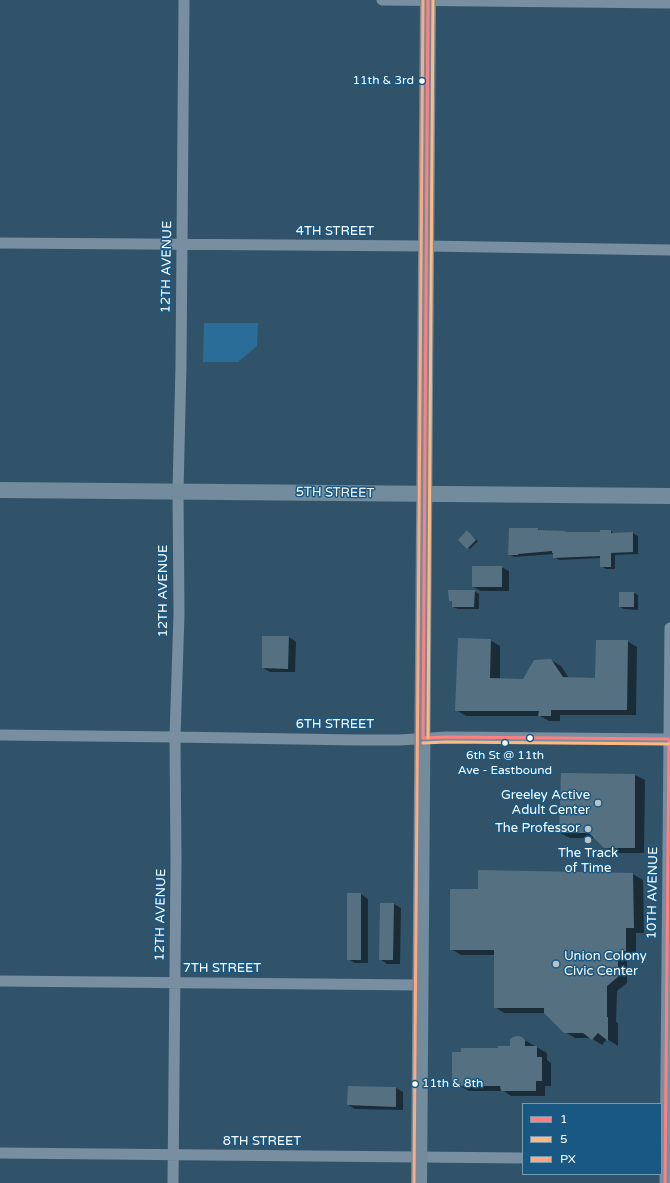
<!DOCTYPE html>
<style>
body{margin:0}
#map{position:relative;width:670px;height:1183px;overflow:hidden;background:#31536a;font-family:"Varela Round",sans-serif}
canvas{display:block}
.legend{position:absolute;left:522px;top:1103px;width:140px;height:72px;box-sizing:border-box;background:#195882;border:1px solid #759bb4;margin:0;padding:5px 7px;list-style:none;font-size:12px;color:#fff}
.legend li{display:flex;align-items:center;gap:8px;height:20px}
.legend b{width:20px;border:1px solid #759bb4}
</style>
<div id="map">
<canvas width="670" height="1183"></canvas>
<ul class="legend">
<li><b style="height:5px;background:#ff8080"></b>1</li>
<li><b style="height:5px;background:#ffb980"></b>5</li>
<li><b style="height:5px;background:#ffa980"></b>PX</li>
</ul>
</div>
<script>
const context = document.querySelector('canvas').getContext('2d');
context.lineJoin = 'round';
function fill(path, color) {
  context.fillStyle = color;
  context.fill(path, 'evenodd');
}
function poly(rows) {
  const path = new Path2D();
  for (const r of rows) {
    path.moveTo(r[0], r[1]);
    for (let i = 2; i < r.length; i += 2) path.lineTo(r[i], r[i + 1]);
  }
  return path;
}
function strokePath(path, color, width, dash) {
  context.strokeStyle = color;
  context.lineWidth = width;
  context.lineCap = dash ? 'butt' : 'round';
  context.setLineDash(dash || []);
  context.stroke(path);
}
function label(font, color, halo, rows, align = 'center') {
  context.font = font + ' "Varela Round",sans-serif';
  context.lineWidth = 3;
  context.setLineDash([]);
  context.textBaseline = 'middle';
  context.strokeStyle = halo;
  context.fillStyle = color;
  for (const [text, x, y, turn = 0] of rows) {
    context.save();
    context.translate(x, y);
    context.rotate((+turn || 0) * Math.PI / 180);
    context.textAlign = isNaN(turn) ? turn : align;
    if (halo) context.strokeText(text, 0, 0);
    context.fillText(text, 0, 0);
    context.restore();
  }
}
fill(poly([
 [204,323,258,323,257,346,238,362,203,362]
]), '#296d98');
fill(poly([
 [510,529,538,529,541,531,565,532,566,533,601,533,611,531,615,534,633,533,638,536,638,554,615,555,615,569,606,569,601,566,601,558,559,560,554,557,554,554,514,557,509,554],
 [468,532,478,541,470,549,468,548],
 [501,567,509,571,509,591,481,591,473,587],
 [474,591,479,594,479,609,458,609,453,607,453,602,450,600],
 [634,593,638,595,638,610,624,609,620,607],
 [289,637,296,642,295,672,270,672,263,668],
 [490,640,500,646,500,679,523,680,551,660,561,666,569,678,596,679,627,641,637,647,636,715,560,715,560,721,549,721,540,716,466,716,456,710],
 [635,775,645,780,644,853,614,853,604,847,596,838,570,838,560,833],
 [633,874,643,880,644,933,636,933,636,956,627,957,627,983,617,991,616,1022,618,1023,618,1046,607,1039,602,1045,591,1038,575,1038,565,1032,546,1013,504,1013,495,1007,495,955,461,955,451,949,479,890],
 [361,894,368,899,368,963,355,963,348,959],
 [381,904,394,904,401,908,400,964,387,964,380,959],
 [521,1038,547,1053,547,1060,551,1063,551,1086,545,1086,545,1096,511,1096,504,1091,469,1091,453,1082,499,1049,511,1047],
 [396,1088,403,1092,403,1110,355,1109,348,1105]
]), '#0007');
fill(poly([
 [509,528,538,528,538,530,565,531,565,532,600,532,600,530,611,530,611,533,633,532,633,552,611,553,611,567,600,567,600,556,553,558,553,553,552,553,552,551,518,554,518,555,508,555],
 [467,530,476,540,467,549,458,540],
 [472,566,502,566,502,587,472,587],
 [448,590,475,590,474,607,452,607,452,601,449,601],
 [619,592,634,592,634,607,619,607],
 [262,636,289,636,288,669,262,668],
 [458,638,491,639,490,678,523,679,534,660,551,659,563,677,595,678,596,640,628,640,627,710,551,710,551,716,538,716,539,711,455,711],
 [561,773,635,774,635,848,604,848,589,833,559,833],
 [478,870,633,873,634,928,626,928,626,951,618,952,618,977,607,986,607,1017,608,1017,608,1041,598,1033,592,1040,583,1033,564,1033,544,1013,544,1008,494,1008,494,950,450,950,450,889,478,889],
 [347,893,361,893,361,960,347,960],
 [380,903,394,903,393,960,379,960],
 [517,1036,522,1037,525,1040,525,1046,537,1046,537,1057,542,1057,542,1081,536,1081,536,1091,501,1091,500,1086,458,1086,459,1083,452,1083,452,1052,461,1052,461,1048,498,1048,498,1046,510,1046,510,1039,513,1037],
 [348,1086,396,1087,396,1107,347,1105]
]), '#557081');
strokePath(poly([
 [382,0,670,3],
 [0,243,427,246,670,250],
 [0,735,175,737,357,740,400,740,446,737,670,739],
 [0,981,420,985],
 [0,1153,523,1158],
 [173,1183,176,862,175,737,179,614,178,491,181,365,184,0],
 [665,1183,670,628]
]), '#778fa0', 11);
strokePath(poly([
 [0,490,670,496],
 [419,1183,428,0]
]), '#728b9d', 16);
strokePath(poly([
 [423,738,428,0],
 [423,738,446,737,669,739],
 [665,1183,669,739]
]), '#ff8080', 3);
strokePath(poly([
 [428,738,433,0],
 [423,743,446,742,669,744]
]), '#ffb980', 3);
strokePath(poly([
 [414,1183,423,0]
]), '#ffa980', 3);
for (const [x, y, r, color] of [
 [422,81,3.5,"#fff"],
 [530,738,3.5,"#fff"],
 [505,743,3.5,"#fff"],
 [598,803,4,"#b7c3cb"],
 [588,829,4,"#b7c3cb"],
 [588,840,4,"#b7c3cb"],
 [556,964,4,"#b7c3cb"],
 [415,1084,3.5,"#fff"]
]) {
  const dot = new Path2D();
  dot.arc(x, y, r, 0, 2 * Math.PI);
  context.fillStyle = color;
  context.fill(dot);
  strokePath(dot, '#195882', 1.5);
}
label('12px', '#fff', '#195882', [
 ["11th & 3rd",414,81],
 ["6th St @ 11th",505,756,"center"],
 ["Ave - Eastbound",505,771,"center"],
 ["11th & 8th",422,1084,"left"]
], 'right');
label('13px', '#fff', '#195882', [
 ["4TH STREET",335,232],
 ["12TH AVENUE",167,267,-89],
 ["5TH STREET",335,493,1],
 ["12TH AVENUE",164,591,-90],
 ["6TH STREET",335,725],
 ["10TH AVENUE",653,893,-89],
 ["12TH AVENUE",161,915,-89],
 ["7TH STREET",222,969],
 ["8TH STREET",262,1142]
]);
label('13px', '#fff', '#195882', [
 ["Greeley Active",590,796],
 ["Adult Center",590,811],
 ["The Professor",580,829],
 ["The Track",588,854,"center"],
 ["of Time",588,869,"center"],
 ["Union Colony",564,957,"left"],
 ["Civic Center",564,972,"left"]
], 'right');
</script>
